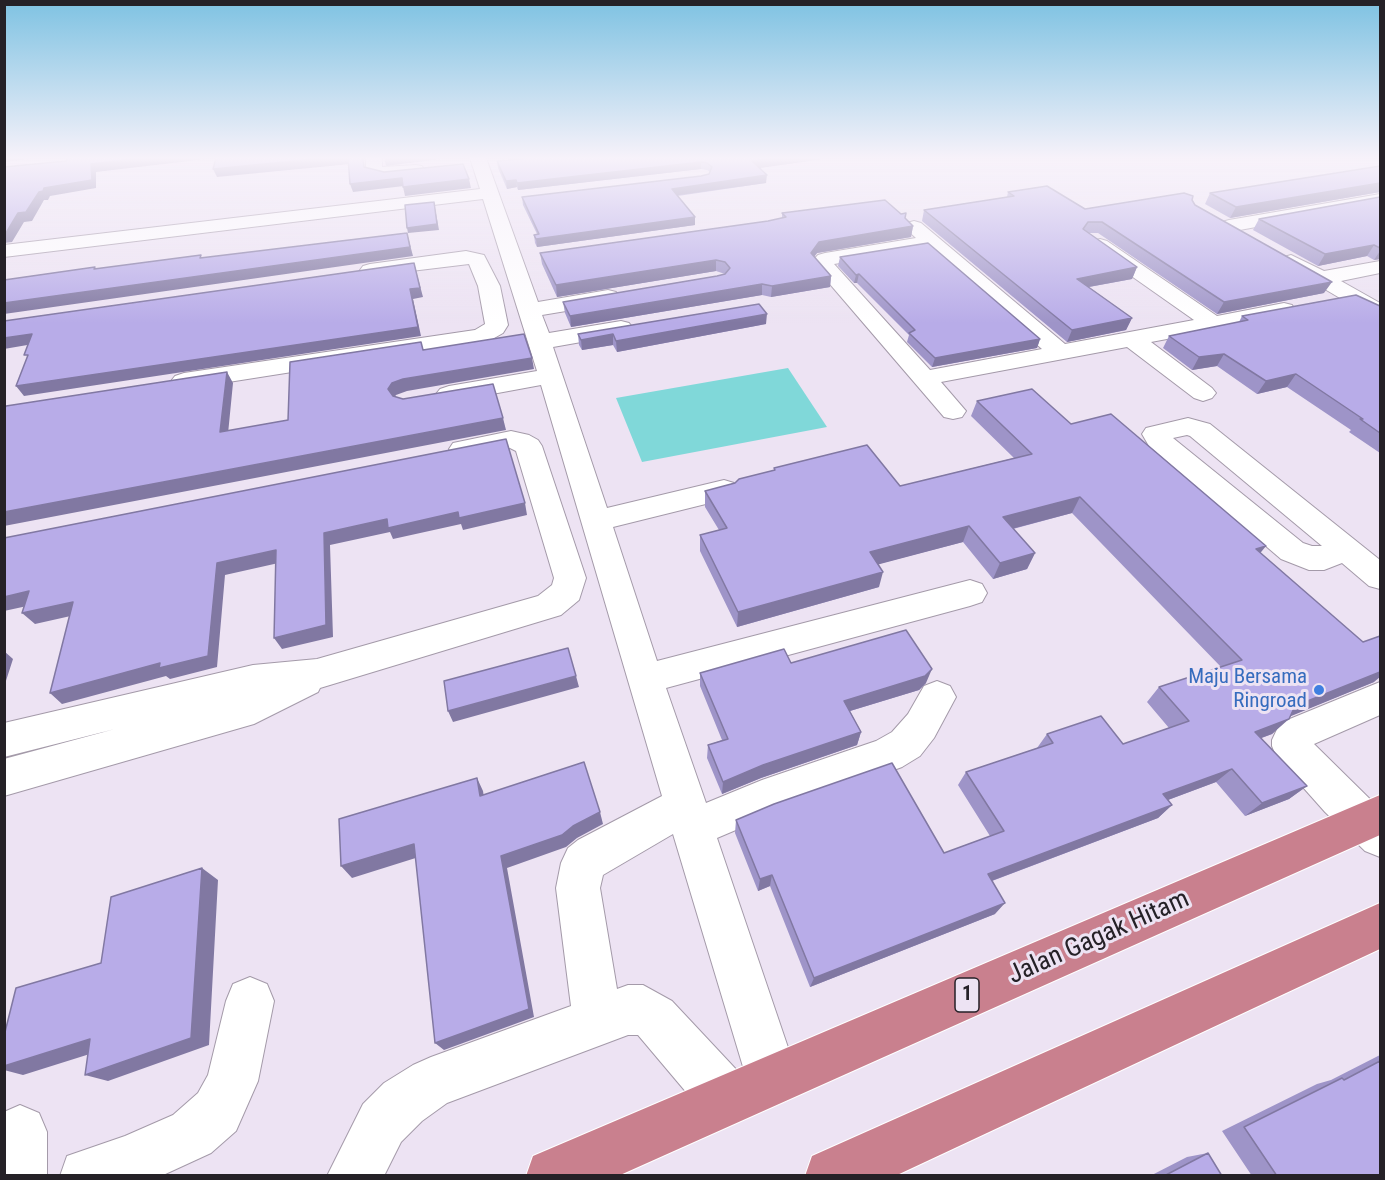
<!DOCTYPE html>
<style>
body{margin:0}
#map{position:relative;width:1385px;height:1180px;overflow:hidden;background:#ede3f3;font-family:"Roboto Condensed",sans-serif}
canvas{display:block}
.frame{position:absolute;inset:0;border:6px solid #252127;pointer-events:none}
</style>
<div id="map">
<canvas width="1385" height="1180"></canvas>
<div class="frame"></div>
</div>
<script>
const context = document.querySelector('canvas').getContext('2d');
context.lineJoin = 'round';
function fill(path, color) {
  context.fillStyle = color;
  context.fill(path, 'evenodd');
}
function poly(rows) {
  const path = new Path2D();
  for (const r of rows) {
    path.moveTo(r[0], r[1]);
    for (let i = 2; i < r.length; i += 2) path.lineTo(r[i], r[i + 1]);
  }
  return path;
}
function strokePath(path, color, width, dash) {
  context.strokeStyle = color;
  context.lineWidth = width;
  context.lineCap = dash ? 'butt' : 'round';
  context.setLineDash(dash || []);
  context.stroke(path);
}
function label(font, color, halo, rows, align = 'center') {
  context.font = font + ' "Roboto Condensed",sans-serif';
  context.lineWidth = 6;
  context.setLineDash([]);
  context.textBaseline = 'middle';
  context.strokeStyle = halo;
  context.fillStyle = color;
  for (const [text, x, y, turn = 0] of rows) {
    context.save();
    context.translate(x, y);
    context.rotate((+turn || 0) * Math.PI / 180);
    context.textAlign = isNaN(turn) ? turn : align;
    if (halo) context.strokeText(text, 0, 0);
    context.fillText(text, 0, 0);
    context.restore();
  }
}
fill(poly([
 [788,368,827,427,642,462,616,398]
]), '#80d8d9');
const minor = poly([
 [366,158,382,158,382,167,416,165,422,166,424,170,422,174,416,175,377,178,371,177,366,169,366,158],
 [470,158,486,158,538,302,608,290,616,292,619,297,616,302,608,304,542,315,549,333,621,321,629,323,633,328,629,333,621,335,553,347,607,508,724,480,734,483,739,490,734,497,613,527,657,661,970,580,982,584,987,593,982,602,970,606,666,688,706,803,762,780,876,741,892,732,908,714,924,686,937,681,950,686,956,697,934,738,920,756,902,767,771,815,717,838,799,1080,791,1098,773,1106,755,1098,747,1080,673,834,603,875,600,888,617,989,628,985,643,985,672,1001,746,1080,753,1099,746,1118,727,1125,708,1118,638,1035,628,1035,447,1103,422,1121,401,1142,384,1176,327,1176,363,1104,384,1083,413,1065,431,1057,571,1006,556,888,561,863,568,848,578,840,662,796,541,385,449,402,440,399,436,394,440,389,449,386,537,371,483,199,4,257,4,245,480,189,470,158],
 [1380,194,1380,204,1229,232,1222,230,1219,226,1222,222,1229,220,1380,194],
 [914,221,921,223,1065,344,1194,320,1093,249,1090,245,1093,241,1100,239,1107,241,1217,316,1284,303,1292,305,1295,310,1292,315,1284,317,1151,342,1212,388,1216,393,1212,398,1203,401,1194,398,1127,347,941,382,966,411,962,417,953,419,944,417,811,262,818,255,825,253,916,238,904,227,907,223,914,221],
 [927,249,1042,349,930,370,834,264,927,249],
 [466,251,484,255,500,286,508,325,503,333,489,341,184,389,175,386,171,381,175,376,184,373,475,330,485,324,478,286,469,264,370,276,363,274,360,270,363,266,370,264,466,251],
 [1291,255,1324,271,1380,261,1380,273,1341,281,1380,303,1380,319,1372,317,1284,265,1281,261,1284,257,1291,255],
 [1188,418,1210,424,1380,560,1380,589,1369,586,1342,563,1324,570,1309,570,1281,559,1149,446,1142,434,1146,428,1188,418],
 [1187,435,1190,436,1322,546,1312,546,1303,543,1173,438,1187,435],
 [511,431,529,435,538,440,542,446,586,578,579,600,561,615,320,688,318,692,254,724,4,796,4,759,115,729,4,757,4,723,253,665,317,659,538,596,552,585,554,578,516,451,510,448,463,458,453,455,449,449,453,443,511,431],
 [1380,682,1380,715,1314,744,1380,809,1380,857,1365,851,1325,812,1277,758,1272,746,1272,740,1280,723,1380,682],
 [250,977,267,984,274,1001,258,1081,236,1131,211,1153,161,1176,60,1176,67,1156,125,1136,173,1115,198,1093,208,1075,226,1001,233,984,250,977],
 [20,1105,39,1113,47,1132,47,1176,4,1176,4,1112,20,1105]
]);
const highway = poly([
 [1380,795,1380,835,618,1176,526,1176,533,1156,1380,795],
 [1380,903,1380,949,895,1176,805,1176,812,1156,1380,903]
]);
strokePath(minor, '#a49aa9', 2);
strokePath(highway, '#fff', 2);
fill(minor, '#fff');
fill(highway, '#c9808e');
fill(poly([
 [831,158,759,168,766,183,678,196,695,225,537,247,535,243,534,235,537,234,523,205,522,197,701,176,709,174,710,172,707,170,701,169,518,190,517,187,507,189,498,168,497,161],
 [1380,166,1380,192,1230,218,1205,204,1210,193],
 [1008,192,1085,209,1192,200,1195,205,1324,293,1217,314,1098,233,1088,233,1137,267,1132,279,1089,287,1132,318,1126,330,1067,342,922,221,924,210,1007,197],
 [1380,197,1380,260,1380,259,1374,260,1367,256,1318,266,1253,230,1259,219],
 [782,213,905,218,913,226,911,237,817,253,814,257,831,276,830,287,771,297,762,295,571,327,565,313,563,302,717,276,725,274,716,271,557,297,542,264,540,253,768,221,782,218],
 [840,257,1040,339,1037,348,932,367,907,342,909,335,857,283,854,283,838,266],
 [1380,306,1380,453,1349,432,1351,430,1287,387,1257,394,1217,366,1192,370,1163,348,1169,336,1239,322,1242,316],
 [766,324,617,352,613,345,582,350,579,345,578,334],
 [977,401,1071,424,1261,553,1374,682,1290,716,1272,734,1261,738,1307,786,1289,799,1245,816,1216,782,1168,800,1172,805,1158,818,992,881,995,914,810,987,770,886,758,891,735,833,736,820,944,853,990,836,958,785,966,772,1037,748,1047,734,1123,744,1169,728,1147,702,1159,687,1221,667,1072,513,1013,529,1035,553,1027,569,993,579,963,542,878,564,879,587,737,627,700,551,700,535,719,530,705,507,705,491,735,483,774,470,774,468,900,486,1014,458,971,416],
 [791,663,926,683,919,690,850,711,861,732,857,745,761,778,722,794,707,758,708,745,722,740,700,686,700,673],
 [1380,1055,1380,1176,1252,1176,1222,1131,1317,1084,1331,1080],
 [1208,1153,1222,1176,1150,1176,1187,1157]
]), '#9e94c8');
fill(poly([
 [4,158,40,158,4,162],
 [142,158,215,158,96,172,96,188,50,196,48,200,44,200,32,221,24,222,12,242,4,243,4,233,18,213,39,192,44,188,91,164],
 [325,158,349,158,351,164,217,177,213,169],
 [384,158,450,158,386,166],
 [777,158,831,158,752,169,752,161],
 [701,162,701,169,518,190,517,183],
 [767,175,766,183,672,196,672,189],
 [402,178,404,186,353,192,350,184],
 [469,179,471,188,405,196,403,187],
 [516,180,517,187,507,189,506,181],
 [1380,183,1380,192,1230,218,1236,207],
 [434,202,439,230,408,233,407,228],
 [695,217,695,225,537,247,536,239],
 [913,226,911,237,817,253,809,263,811,253,819,242],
 [407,233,413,256,4,314,4,303],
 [1374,245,1367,256,1318,266,1325,254],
 [1380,251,1380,259,1374,260],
 [716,260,716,271,557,297,556,285],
 [414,263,423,297,413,299,421,336,24,396,16,386,410,289],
 [1137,267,1132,279,1072,290,1077,279],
 [859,274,857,283,854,283,856,275],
 [831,276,830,287,771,297,772,286],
 [1332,282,1324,293,1217,314,1224,302],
 [762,284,762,295,571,327,570,316],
 [767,314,766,324,617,352,616,341],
 [1132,318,1126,330,1067,342,1072,330],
 [32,334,39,343,4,349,4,338],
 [613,334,613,345,582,350,581,340],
 [1040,339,1037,348,932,367,935,358],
 [1224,354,1217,366,1192,370,1199,357],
 [532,358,534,369,407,391,396,395,392,401,388,389,392,383,403,379],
 [227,372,233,383,227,444,220,432],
 [1296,374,1287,387,1257,394,1266,381],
 [503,418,506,430,4,526,4,512],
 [1080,497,1072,513,996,533,1003,517],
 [525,503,527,515,463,530,461,524,393,539,390,532,330,545,333,637,282,649,274,638,324,533,387,519,458,512],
 [969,526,963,542,865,568,870,552],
 [1266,546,1253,562,1256,549],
 [276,550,283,562,225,575,217,667,170,679,166,676,62,704,50,693,217,563],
 [1035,553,1027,569,993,579,1000,563],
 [883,572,879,587,737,627,738,612],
 [29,591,41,603,4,611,4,597],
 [73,602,84,613,35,624,22,613],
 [4,651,13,659,4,687],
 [932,669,926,683,919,690,840,714,844,701],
 [1380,672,1380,677,1374,682,1279,721,1295,706],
 [576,676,579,687,453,722,448,711],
 [1289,719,1272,734,1240,746,1255,732],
 [861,732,857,745,761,778,722,794,723,782,763,765],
 [1232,769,1216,782,1149,807,1163,794],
 [477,778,483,791,486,809,480,796],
 [1307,786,1289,799,1245,816,1262,803],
 [1172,805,1158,818,978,886,988,874],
 [600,812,603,824,577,838,566,847,507,868,534,1017,444,1050,435,1043,501,856,573,826],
 [414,844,422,856,352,878,341,866],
 [202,868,218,880,209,1045,108,1081,85,1075],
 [772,875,770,886,758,891,760,879],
 [1005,903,995,914,810,987,814,978],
 [90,1039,112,1047,23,1075,4,1070,4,1066]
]), '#8178a2');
const building = poly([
 [68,158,142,158,91,164,92,180,44,188,43,191,39,192,26,212,18,213,6,233,4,233,4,167,66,161,68,158],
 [216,158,325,158,213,169,216,158],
 [348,158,363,158,364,167,384,172,463,164,469,179,403,187,402,178,350,184,348,158],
 [530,158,766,158,769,159,770,158,777,158,752,161,767,175,672,189,695,217,536,239,534,235,539,234,522,197,701,176,709,174,712,167,707,163,701,162,517,183,516,180,506,181,497,161,530,158],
 [1380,166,1380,183,1236,207,1210,193,1380,166],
 [1047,186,1085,209,1184,193,1193,196,1192,200,1195,205,1332,282,1224,302,1102,222,1088,222,1083,229,1137,267,1077,279,1132,318,1072,330,924,210,1014,196,1008,192,1047,186],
 [1380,197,1380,248,1374,245,1325,254,1259,219,1380,197],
 [885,200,901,214,906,213,905,218,913,226,819,242,811,253,831,276,772,286,762,284,570,316,563,302,717,276,725,274,730,268,725,262,716,260,556,285,540,253,768,221,786,217,782,213,885,200],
 [434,202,437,224,407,228,405,205,434,202],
 [407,233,410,247,4,303,4,280,95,267,94,269,201,255,200,258,407,233],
 [928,243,1040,339,935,358,909,333,915,330,859,274,856,275,840,257,928,243],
 [414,263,420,288,410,289,418,327,16,386,28,355,24,355,32,334,4,338,4,321,414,263],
 [1356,295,1380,306,1380,433,1360,419,1363,419,1296,374,1266,381,1224,354,1199,357,1169,336,1248,320,1242,316,1356,295],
 [759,304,767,314,616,341,613,334,581,340,578,334,759,304],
 [524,334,532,358,403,379,392,383,388,389,393,396,403,399,493,384,503,418,4,512,4,409,6,406,227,372,220,432,288,420,290,362,421,342,423,350,524,334],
 [1032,389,1071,424,1111,414,1266,546,1256,549,1363,642,1380,636,1380,672,1295,706,1289,719,1255,732,1307,786,1262,803,1232,769,1163,794,1172,805,988,874,1005,903,814,978,772,875,760,879,736,820,774,804,892,763,944,853,1004,831,966,772,1053,743,1047,734,1101,716,1123,744,1189,721,1159,687,1242,660,1080,497,1003,517,1035,553,1000,563,969,526,870,552,883,572,738,612,700,535,727,528,705,491,735,483,739,479,775,470,774,468,867,445,900,486,1032,454,977,401,1032,389],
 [506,439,525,503,459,518,458,512,388,528,387,519,324,533,326,625,274,638,276,550,217,563,208,656,159,668,160,663,50,693,73,602,22,613,29,591,4,597,4,538,506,439],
 [906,630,932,669,925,676,844,701,861,732,763,765,723,782,708,745,728,739,700,673,784,649,791,663,906,630],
 [568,648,576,676,448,711,444,681,568,648],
 [584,762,600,812,573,826,562,835,501,856,529,1009,435,1043,414,844,341,866,339,819,477,778,480,796,584,762],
 [202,868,191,1038,85,1075,90,1039,4,1066,4,1036,16,988,101,963,111,897,202,868],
 [1380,1061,1380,1176,1277,1176,1244,1127,1342,1078,1344,1080,1380,1061],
 [1208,1153,1222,1176,1164,1176,1208,1153]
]);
fill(building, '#b8ace8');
strokePath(building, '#8178a2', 1.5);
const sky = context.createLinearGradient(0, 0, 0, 323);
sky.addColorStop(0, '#7ec2e2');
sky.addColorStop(0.49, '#f7f2fa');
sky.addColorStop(1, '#f7f2fa00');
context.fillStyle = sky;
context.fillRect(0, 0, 1385, 323);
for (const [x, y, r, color] of [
 [1319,690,6,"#3f7fe0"]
]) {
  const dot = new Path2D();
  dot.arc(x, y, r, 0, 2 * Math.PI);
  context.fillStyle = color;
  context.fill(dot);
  strokePath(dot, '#ede3f3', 2);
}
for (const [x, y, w] of [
 [967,995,24]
]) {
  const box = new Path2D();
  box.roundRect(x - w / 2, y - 17, w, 34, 4.5);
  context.fillStyle = '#ede3f3';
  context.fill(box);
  strokePath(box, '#252127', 1.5);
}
label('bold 20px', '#252127', null, [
 ["1",967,995]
]);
label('21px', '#366cbe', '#ede3f3', [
 ["Maju Bersama",1307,678],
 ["Ringroad",1307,702]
], 'right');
label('26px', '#252127', '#ede3f3', [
 ["Jalan Gagak Hitam",1099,938,-24]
]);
</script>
